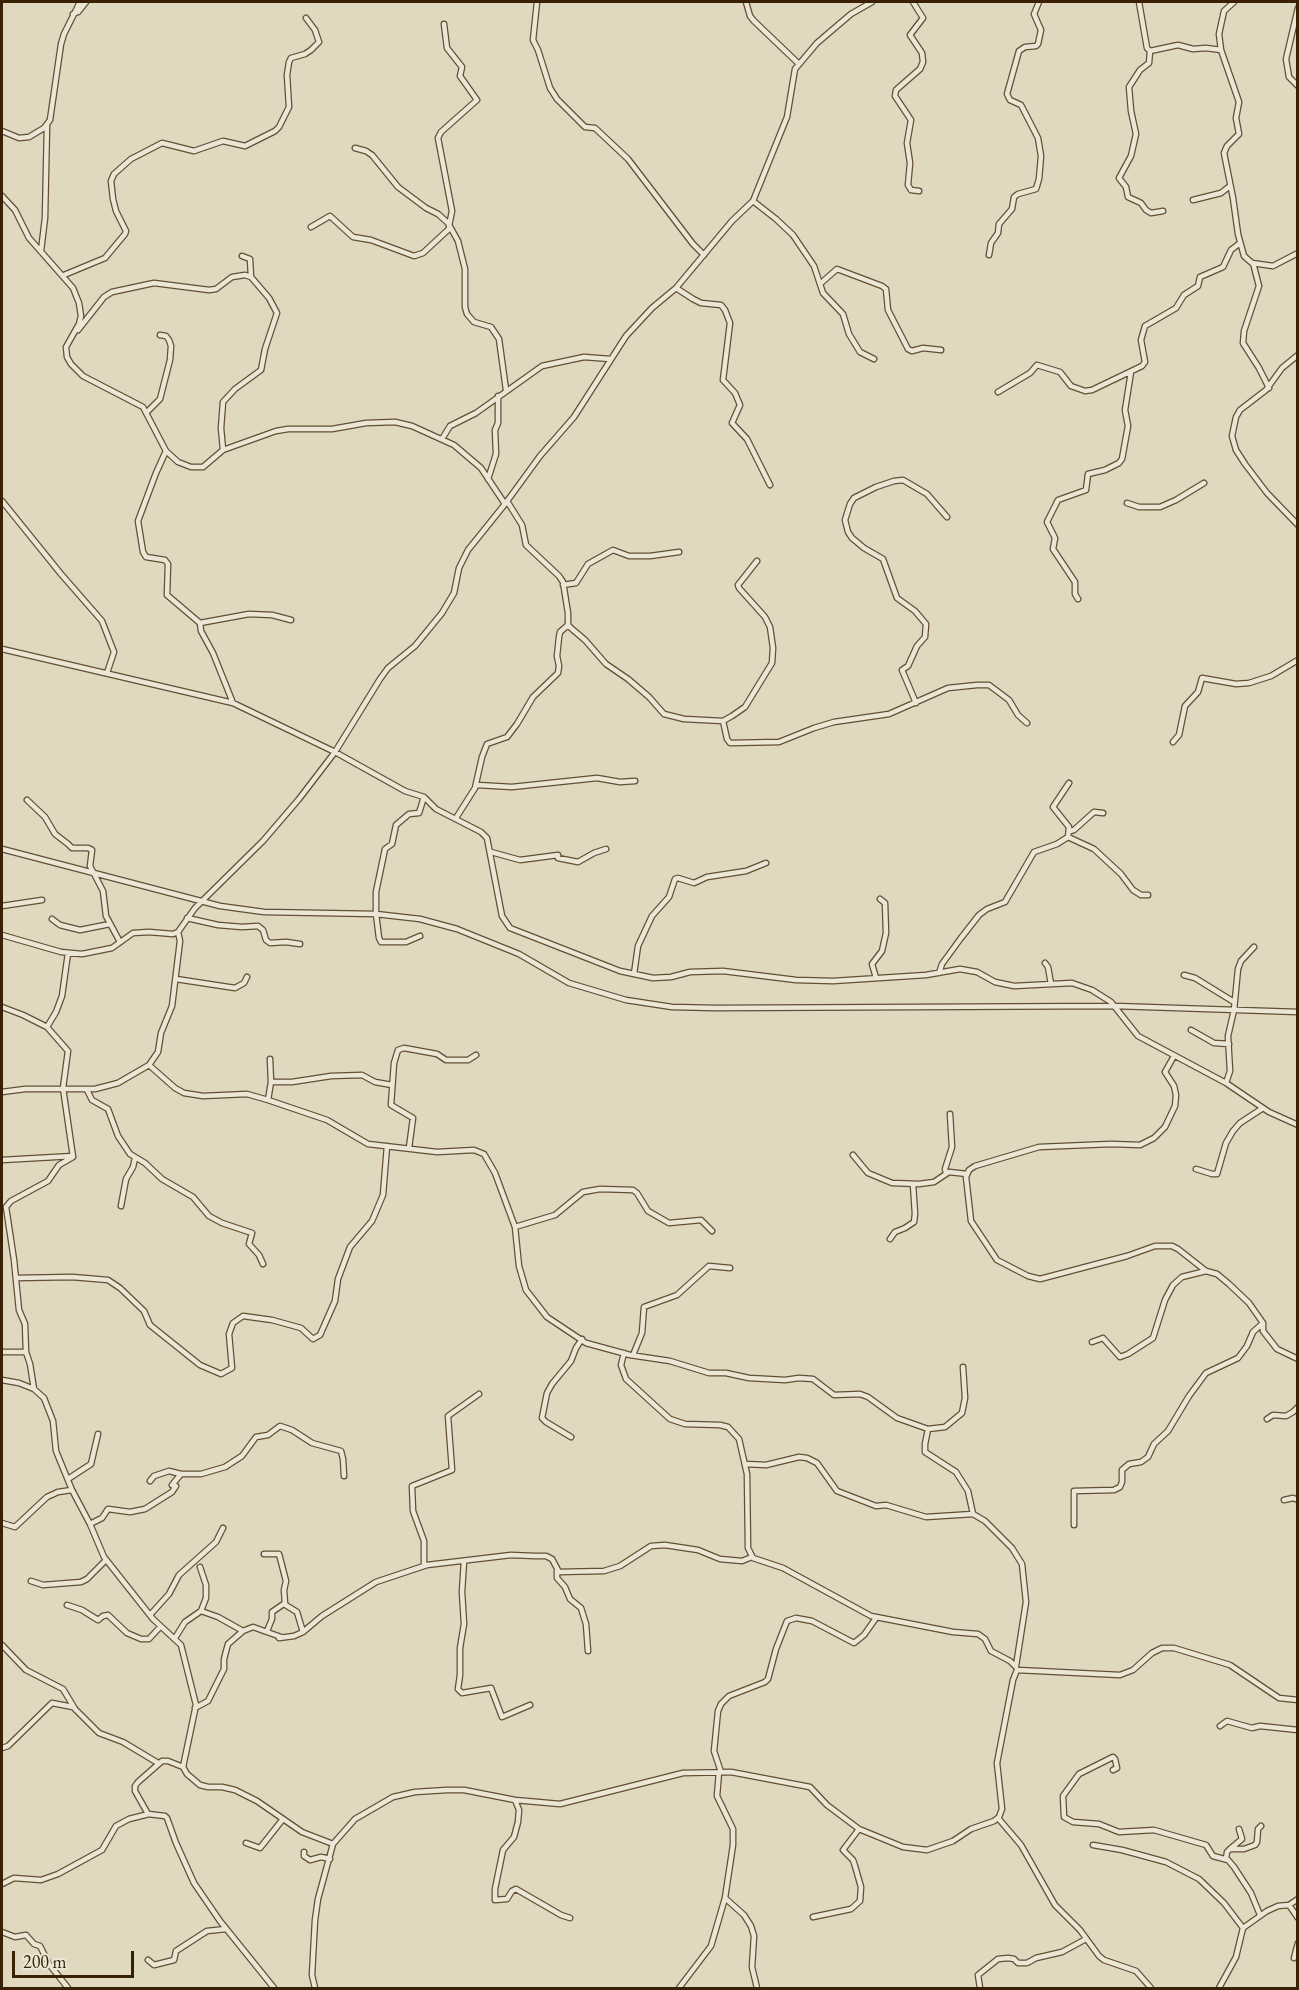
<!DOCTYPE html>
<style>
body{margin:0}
#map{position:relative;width:1299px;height:1990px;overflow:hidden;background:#e0d9c0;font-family:"EB Garamond",serif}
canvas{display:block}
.frame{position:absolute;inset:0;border:3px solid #3a2005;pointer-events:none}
.scale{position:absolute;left:12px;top:1951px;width:122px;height:27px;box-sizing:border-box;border:3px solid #3a2005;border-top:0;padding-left:8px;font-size:18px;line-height:21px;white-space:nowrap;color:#3a2005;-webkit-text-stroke:4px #ebe6d6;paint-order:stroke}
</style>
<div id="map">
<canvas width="1299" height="1990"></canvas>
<div class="frame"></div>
<div class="scale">200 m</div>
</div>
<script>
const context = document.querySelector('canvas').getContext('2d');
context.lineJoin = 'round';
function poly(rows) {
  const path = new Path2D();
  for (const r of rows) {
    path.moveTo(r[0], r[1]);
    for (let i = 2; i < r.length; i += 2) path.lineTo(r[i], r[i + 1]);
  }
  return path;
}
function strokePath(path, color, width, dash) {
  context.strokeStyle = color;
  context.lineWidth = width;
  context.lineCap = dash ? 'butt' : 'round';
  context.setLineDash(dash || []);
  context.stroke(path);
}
const minor = poly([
 [537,2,533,40,538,50,550,88,557,99,585,127,595,128,628,159,693,244,704,255],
 [746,2,750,16,754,21,799,64],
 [913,2,923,18,910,35,922,53,923,62,920,69,896,90,895,96,911,120,907,143,910,163,908,185,911,190,919,191],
 [1139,2,1147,48,1150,51,1178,45,1193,49,1206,48,1221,50],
 [1234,2,1224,11,1219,34,1221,50,1239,102,1236,118,1239,134,1227,146,1224,153,1233,198,1238,234,1244,256,1252,263,1273,266,1298,253],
 [1298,8,1286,59,1289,77,1298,86],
 [73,14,78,12,86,2],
 [444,24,447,48,462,67,460,76,477,100,441,132,438,138,452,211,449,226],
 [1150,51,1149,63,1140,70,1129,87,1131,111,1136,134,1131,156,1119,178,1126,187,1128,197,1141,203,1146,210,1151,213,1163,211],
 [2,131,19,138,29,137,44,128,50,120,61,44,64,34,80,2],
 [355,148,366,151,372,155,398,187,426,208,438,214,448,223,458,241,465,269,465,307,467,314,474,322,491,327,499,339,506,390],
 [2,196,15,210,29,238,73,288,79,303,81,316,79,324,66,347,67,357,71,364,83,376,143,407,166,451,178,462,191,467,203,467,223,450,276,431,288,429,332,429,366,423,395,422,412,426,454,445,481,468,505,504],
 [1193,200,1221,193,1230,186],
 [753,201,776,219,793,235,814,266,820,284,837,269,882,286,886,289,888,310,908,349,912,351,923,348,941,350],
 [311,227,330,216,353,237,371,240,414,256,423,253,450,228],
 [41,251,45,218,47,125],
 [989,255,991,243,998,233,999,224,1012,209,1014,197,1018,194,1036,189,1039,179,1041,156,1038,138,1021,105,1010,100,1007,94,1019,51,1025,47,1036,46,1038,44,1041,30,1034,14,1039,2],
 [1253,263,1259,286,1244,331,1243,343,1259,368,1269,388],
 [64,275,105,258,125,234,126,231,116,211,113,199,111,181,114,174,131,159,162,143,194,151,223,141,245,146,275,131,279,127,289,107,287,75,289,62,291,58,305,54,311,50,319,42,315,30,306,18],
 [820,284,823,293,843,314,849,334,860,352,874,359],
 [676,288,693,299,701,303,721,305,725,310,730,323,723,380,735,393,740,405,732,423,747,439,770,485],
 [78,330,104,297,112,292,154,283,209,290,216,289,232,277,245,275,251,277],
 [1298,355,1282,368,1266,390,1240,410,1236,417,1232,436,1236,450,1245,464,1267,493,1298,525],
 [998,392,1030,373,1037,365,1060,372,1071,386,1085,391,1092,390,1142,366,1145,362,1141,340,1145,326,1176,308,1184,295,1198,286,1200,277,1223,267,1231,250,1240,243],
 [147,412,160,399,170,360,171,346,169,340,166,336,160,335],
 [442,439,450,426,476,413,542,366,584,357,610,359],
 [223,450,221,428,223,402,235,389,261,370,265,349,277,313,269,298,251,277,250,259,242,256],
 [166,451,156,473,138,521,143,552,146,557,165,560,168,564,167,595,200,623,201,631,213,653,233,703],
 [488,479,496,454,495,430,498,423,498,396],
 [2,501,61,574,102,621,114,652,107,673],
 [507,501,522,525,526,545,559,576,563,582,568,613,568,625,572,629,585,640,606,664,628,679,649,697,664,714,684,719,723,721,727,739,730,743,779,742,814,728,834,722,889,714,948,688,977,685,989,685,1009,700,1018,715,1027,723],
 [1127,503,1139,507,1160,507,1176,500,1204,483],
 [563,585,576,583,588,564,613,550,629,556,650,556,679,552],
 [1078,599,1075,594,1075,582,1053,549,1055,538,1047,522,1058,500,1086,490,1088,474,1105,470,1119,463,1122,459,1128,426,1125,410,1131,372],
 [200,623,249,614,272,615,291,620],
 [2,649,233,703,335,752,405,791,424,797,436,809,481,832,487,838,502,916,510,928,620,971,653,978,671,977,690,972,723,971,796,980,833,981,926,975,960,969,977,972,995,982,1014,986,1072,983,1092,990,1111,1002,1138,1036,1226,1083,1269,1112,1298,1125],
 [916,703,902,670,908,666,917,646,925,637,926,624,915,611,897,598,883,559,864,548,852,538,848,532,845,520,850,504,854,498,876,487,894,481,903,480,927,494,947,517],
 [723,721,732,716,745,707,772,663,773,648,770,627,765,617,739,588,738,585,757,561],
 [1173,742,1179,735,1185,706,1198,692,1202,678,1236,684,1249,683,1271,676,1298,660],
 [477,785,512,787,597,778,620,782,635,781],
 [27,800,45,817,55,834,68,844,72,848,88,848,92,850,90,866,103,891,106,916,120,942],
 [456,818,475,788,482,757,487,744,507,737,517,724,533,697,558,673,559,666,557,656,559,637,560,632,568,625],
 [1070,831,1074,830,1094,812,1103,813],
 [1068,837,1094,849,1121,874,1133,890,1141,895,1148,895],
 [2,849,220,906,264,912,376,914,420,919,457,929,519,954,569,983,626,1000,672,1007,716,1008,1115,1006,1298,1012],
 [491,852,520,860,558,855,558,858,578,862,594,853,606,849],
 [2,906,42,900],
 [187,918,218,925,242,927,258,926,263,930,266,940,270,943,286,942,300,944],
 [52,919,60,925,80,930,110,924],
 [2,935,61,952,82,954,112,948,133,933,149,932,173,934,178,932,195,908,263,841,299,799,335,752,380,679,388,668,415,646,442,613,454,593,459,568,468,550,505,504,540,456,574,417,626,336,652,308,676,288,732,221,753,201,787,117,795,69,817,43,851,14,872,2],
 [420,936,406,942,381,942,379,938,376,914,376,892,385,849,392,844,396,825,409,814,419,813,424,797],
 [1045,963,1048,967,1051,984],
 [939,973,942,964,961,938,979,915,987,909,1005,902,1034,852,1057,844,1068,837,1069,827,1053,807,1069,783],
 [634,974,638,946,652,916,669,897,675,879,678,878,694,883,707,877,746,871,766,863],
 [1184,975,1195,978,1234,1002],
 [876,978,872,964,882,951,886,933,885,903,880,899],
 [176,979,235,988,244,983,247,977],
 [2,1007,23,1015,47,1027],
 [1191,1030,1214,1043,1229,1044],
 [1174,1056,1165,1072,1174,1086,1176,1095,1175,1106,1165,1127,1154,1138,1140,1145,1111,1144,1039,1147,975,1166,969,1170,966,1177,971,1221,997,1260,1028,1276,1040,1279,1127,1256,1155,1246,1172,1246,1178,1249,1206,1271,1217,1274,1229,1284,1249,1303,1263,1323,1263,1331,1277,1349,1298,1359],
 [149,1065,175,1088,184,1093,203,1096,247,1094,268,1100,327,1120,368,1144,437,1152,474,1150,484,1154,495,1173,515,1227,519,1266,526,1290,547,1317,586,1343,630,1355,670,1361,709,1373,726,1373,749,1378,785,1380,799,1378,813,1379,834,1395,860,1394,868,1397,897,1418,928,1429,925,1444,925,1452,956,1472,968,1491,973,1514,985,1521,1012,1548,1022,1564,1026,1602,1016,1666],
 [271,1082,292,1082,331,1076,362,1075,375,1082,392,1085],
 [1226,1083,1230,1071,1228,1036,1234,1010,1238,969,1241,961,1254,947],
 [87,1090,92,1100,108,1109,118,1136,130,1154,145,1163,162,1179,193,1197,209,1216,222,1223,252,1233,249,1244,259,1255,263,1264],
 [2,1092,25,1089,95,1089,118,1083,149,1065,158,1052,161,1033,172,1006,180,941,178,932],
 [268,1100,271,1082,270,1059],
 [409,1148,413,1118,391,1105,394,1063,398,1050,404,1048,437,1054,446,1060,468,1060,476,1055],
 [853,1155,868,1173,892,1183,919,1184,934,1182,949,1172,967,1174],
 [2,1160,73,1156],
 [1196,1169,1212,1174,1217,1174,1226,1143,1233,1131,1240,1123,1263,1108],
 [946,1173,945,1169,952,1147,950,1114],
 [121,1206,126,1179,133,1167,135,1158],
 [515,1227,555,1215,583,1192,600,1189,633,1190,637,1193,648,1211,669,1223,701,1220,712,1231],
 [890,1239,895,1232,905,1228,914,1222,915,1214,913,1184],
 [16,1278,72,1277,108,1280,120,1288,144,1311,150,1325,200,1365,221,1374,232,1368,229,1334,233,1323,243,1316,272,1320,301,1328,313,1339,320,1335,335,1301,338,1279,350,1247,372,1221,383,1195,387,1146],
 [1092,1342,1103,1338,1120,1357,1128,1354,1153,1338,1165,1300,1173,1285,1182,1277,1206,1271],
 [2,1352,26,1352],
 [624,1353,621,1365,626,1379,670,1419,685,1424,720,1425,728,1427,739,1439,747,1474,748,1548,753,1558,783,1568,871,1616,953,1632,978,1634,985,1639,991,1651,1010,1661,1016,1667],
 [633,1355,642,1333,644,1307,677,1295,709,1266,730,1268],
 [2,1380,19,1383,34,1389,44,1398,53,1421,56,1451,72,1490,90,1524,104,1557,153,1619,181,1645,196,1705,183,1767,187,1774,200,1785,208,1787,222,1787,235,1790,257,1801,302,1832,333,1844],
 [34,1389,30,1364,26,1352,25,1324,19,1310,14,1260,6,1207,11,1201,48,1181,59,1165,73,1157,63,1088,68,1051,47,1027,56,1012,62,996,68,953],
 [1267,1419,1273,1415,1286,1416,1293,1412,1298,1407],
 [928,1429,945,1427,962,1413,965,1398,963,1367],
 [571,1437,546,1422,542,1418,547,1393,552,1384,571,1361,576,1348,582,1339],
 [745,1464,766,1465,799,1457,807,1458,817,1463,837,1491,876,1506,886,1505,926,1517,973,1514],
 [68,1479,91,1464,98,1434],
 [150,1481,154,1476,169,1471,181,1474],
 [1284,1500,1293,1498,1298,1500],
 [2,1523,15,1527,47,1497,58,1492,72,1490],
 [90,1524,102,1518,108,1509,130,1512,145,1509,172,1492,176,1486,172,1485,181,1474,201,1474,225,1467,242,1456,256,1437,268,1435,280,1426,292,1430,312,1443,341,1451,343,1459,344,1476],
 [1074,1525,1074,1491,1114,1490,1120,1487,1122,1482,1122,1470,1129,1464,1141,1462,1148,1457,1154,1444,1168,1431,1189,1396,1206,1373,1238,1358,1247,1346,1253,1332,1263,1323],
 [264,1554,279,1554,286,1581,284,1590,285,1603,272,1612,272,1619,267,1631],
 [464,1561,462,1592,464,1624,460,1648,460,1675,458,1689,462,1693,491,1688,502,1717,530,1705],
 [424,1565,424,1541,413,1511,412,1486,452,1470,448,1416,479,1394],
 [200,1567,206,1585,206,1598,201,1611],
 [557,1570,557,1578,565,1587,570,1599,581,1608,586,1624,588,1651],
 [31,1581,43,1585,81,1582,87,1579,106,1560],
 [284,1604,297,1612,303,1632],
 [67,1605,82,1610,98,1620,103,1616,108,1615,127,1633,141,1639,149,1639,160,1627],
 [150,1615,169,1594,179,1575,216,1542,223,1528],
 [175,1638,185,1622,201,1611,218,1617,243,1631,253,1627,281,1637,279,1638,294,1636,303,1632,322,1616,376,1582,427,1565,511,1555,535,1556,546,1556,552,1559,559,1572,604,1571,620,1566,651,1546,665,1545,698,1550,720,1559,742,1561,752,1557],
 [2,1645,26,1670,63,1689,75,1709,99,1733,123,1742,158,1763],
 [195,1708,208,1701,224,1669,224,1659,228,1644,243,1631],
 [1220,1726,1227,1721,1252,1728,1260,1726,1298,1730],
 [2,1748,8,1746,52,1703,73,1707],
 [183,1767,168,1761,162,1761,138,1782,135,1786,135,1791,148,1814,165,1816,167,1818,176,1843,194,1883,220,1921,274,1988],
 [1113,1770,1117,1768,1115,1759,1113,1757,1079,1774,1063,1796,1064,1817,1073,1822,1099,1824,1119,1832,1154,1830,1206,1845,1213,1856,1228,1860,1234,1867,1251,1893,1260,1915],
 [721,1772,714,1751,718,1711,721,1704,729,1696,765,1682,768,1679,776,1649,787,1621,796,1618,812,1621,854,1643,864,1635,876,1618],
 [515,1800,519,1810,518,1822,514,1837,503,1850,495,1889,495,1900,507,1899,512,1891,516,1889,561,1915,570,1918],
 [998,1818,1021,1845,1055,1905,1080,1930,1099,1956,1104,1960,1136,1971,1151,1988],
 [246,1843,260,1848,283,1819],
 [1093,1845,1122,1850,1166,1862,1199,1879,1224,1903,1243,1928],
 [1230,1849,1242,1839,1239,1829],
 [304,1852,304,1856,310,1860,321,1857,330,1859],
 [1226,1859,1227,1852,1230,1849,1244,1849,1255,1845,1257,1842,1258,1829,1261,1826],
 [2,1884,14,1878,41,1880,58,1874,102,1850,116,1826,129,1819,149,1814],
 [725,1898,744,1915,751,1926,754,1936,752,1967,757,1988],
 [1289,1905,1298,1918],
 [813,1917,851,1909,860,1901,861,1887,855,1866,853,1860,843,1850,859,1829],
 [2,1932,15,1937,26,1935,34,1944,40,1946,49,1964,68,1988],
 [1294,1958,1298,1943],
 [148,1960,154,1965,174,1960,176,1951,207,1931,226,1929],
 [315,1988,312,1975,315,1920,318,1899,333,1844,355,1819,393,1797,415,1792,447,1790,464,1790,515,1800,560,1804,683,1773,731,1772,810,1787,827,1805,859,1829,903,1847,927,1850,953,1841,971,1829,994,1821,999,1817,1002,1809,997,1763,1013,1680,1017,1670,1120,1675,1133,1670,1152,1653,1162,1648,1174,1648,1230,1665,1279,1698,1298,1700],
 [679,1988,711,1946,725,1898,733,1845,733,1829,717,1796,719,1772],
 [980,1988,978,1975,998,1959,1008,1958,1014,1959,1018,1963,1027,1963,1036,1958,1062,1952,1086,1939],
 [1219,1988,1236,1957,1243,1928,1267,1911,1278,1906,1289,1905,1298,1899]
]);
strokePath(minor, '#644e34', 7);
strokePath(minor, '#ebe6d6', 4.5);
</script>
